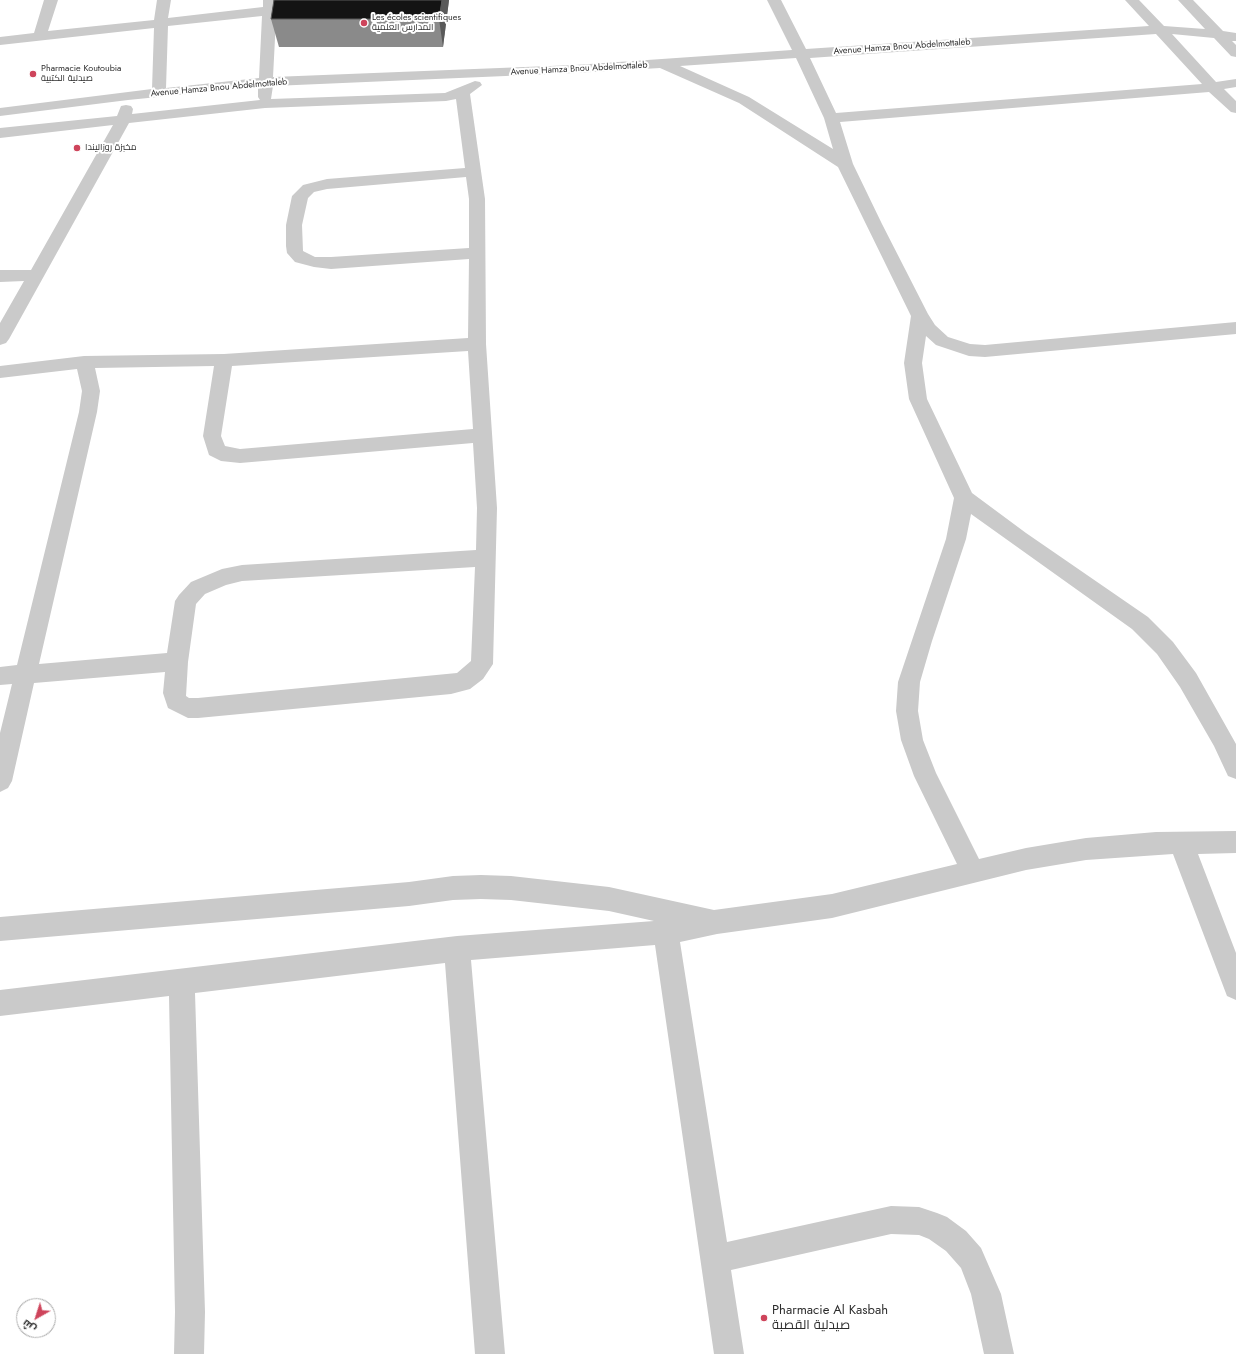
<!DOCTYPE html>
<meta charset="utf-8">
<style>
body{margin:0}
#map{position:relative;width:1236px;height:1354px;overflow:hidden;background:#fff;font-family:Jost,Cairo,sans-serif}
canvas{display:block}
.north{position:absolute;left:16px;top:1298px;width:40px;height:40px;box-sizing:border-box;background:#fff;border:1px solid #ababab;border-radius:50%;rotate:219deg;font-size:11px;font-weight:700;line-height:16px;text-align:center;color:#2d2d2d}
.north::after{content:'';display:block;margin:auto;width:14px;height:18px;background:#ce445b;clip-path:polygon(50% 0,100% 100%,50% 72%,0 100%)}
</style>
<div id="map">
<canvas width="1236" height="1354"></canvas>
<div class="north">ش</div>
</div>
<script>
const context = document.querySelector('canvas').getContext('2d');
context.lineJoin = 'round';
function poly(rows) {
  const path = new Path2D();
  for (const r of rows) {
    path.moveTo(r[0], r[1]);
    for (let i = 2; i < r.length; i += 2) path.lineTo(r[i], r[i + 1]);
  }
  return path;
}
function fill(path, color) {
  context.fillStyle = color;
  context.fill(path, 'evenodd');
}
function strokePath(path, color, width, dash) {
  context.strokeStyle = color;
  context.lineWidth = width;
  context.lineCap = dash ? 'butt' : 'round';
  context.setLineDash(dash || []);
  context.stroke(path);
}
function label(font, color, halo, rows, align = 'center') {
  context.font = font + ' Jost,Cairo,sans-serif';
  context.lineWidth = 4;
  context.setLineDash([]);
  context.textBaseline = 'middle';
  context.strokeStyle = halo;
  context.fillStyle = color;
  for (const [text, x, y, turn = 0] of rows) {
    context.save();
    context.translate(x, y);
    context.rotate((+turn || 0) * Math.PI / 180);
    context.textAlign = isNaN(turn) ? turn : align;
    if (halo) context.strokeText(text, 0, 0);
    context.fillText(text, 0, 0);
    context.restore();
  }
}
fill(poly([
 [44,0,58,0,48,31,154,20,157,0,171,0,168,18,263,7,263,0,277,0,273,77,575,65,792,50,767,0,781,0,806,49,1149,26,1125,0,1139,0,1164,26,1205,29,1178,0,1193,0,1223,31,1236,33,1236,41,1232,41,1236,45,1236,57,1231,56,1214,38,1172,34,1216,82,1236,79,1236,87,1224,89,1236,101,1236,113,1231,112,1209,92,840,122,853,164,882,224,928,314,935,325,948,337,970,344,985,345,1236,322,1236,334,985,357,969,356,936,345,926,336,922,363,927,399,972,493,1026,533,1148,617,1173,642,1196,673,1236,744,1236,779,1228,776,1214,746,1180,687,1157,654,1132,629,971,514,966,539,932,641,920,682,918,711,923,740,936,773,979,859,1026,848,1086,838,1156,832,1236,831,1236,853,1198,854,1236,953,1236,1000,1227,996,1173,854,1086,860,1026,870,832,918,717,934,680,942,727,1242,891,1206,919,1207,937,1213,947,1217,966,1231,981,1248,1001,1294,1014,1354,984,1354,971,1294,961,1268,946,1251,929,1239,919,1235,891,1234,731,1270,744,1354,714,1354,655,945,471,960,505,1354,475,1354,445,963,195,993,205,1312,204,1354,174,1354,175,1312,169,996,0,1016,0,990,457,936,654,921,609,911,511,900,481,899,453,900,409,906,0,941,0,917,409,882,453,876,481,875,511,876,609,887,714,910,832,894,957,864,914,776,901,740,896,711,898,682,946,539,954,498,909,399,904,363,911,316,838,167,739,103,660,68,575,73,273,86,271,99,445,93,475,81,480,82,482,85,470,94,485,199,486,344,497,508,493,664,483,679,470,689,451,694,198,718,188,718,168,708,163,693,165,672,34,683,12,781,8,788,0,792,0,733,12,684,0,685,0,667,17,665,79,412,82,391,77,369,0,378,0,366,84,356,224,354,468,338,469,259,331,269,314,267,295,262,287,253,286,246,286,225,292,196,303,185,327,179,465,168,456,99,446,101,265,108,129,123,9,339,6,343,0,345,0,323,24,281,0,282,0,270,31,270,113,125,0,138,0,128,117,116,121,106,126,105,131,106,133,109,132,114,260,100,258,97,258,87,128,100,0,116,0,108,152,89,154,28,0,45,0,37,34,33,44,0],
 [262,16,259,78,166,88,168,26,262,16],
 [1156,34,1202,84,836,113,810,58,1156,34],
 [796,58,824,118,833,149,749,97,680,66,796,58],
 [466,177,469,199,469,248,331,257,315,257,303,251,302,225,308,198,314,192,327,189,466,177],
 [468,351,473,429,240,449,225,446,221,436,232,366,468,351],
 [214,366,203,436,209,455,221,461,240,463,473,443,477,508,476,550,242,565,222,569,191,582,179,595,175,601,167,653,39,664,97,412,100,391,95,368,214,366],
 [475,567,471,661,457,673,198,698,189,698,186,696,188,662,196,604,205,594,226,585,242,581,475,567]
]), '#cacaca');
fill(poly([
 [274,0,449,0,443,47,279,47,271,19]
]), '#8a8a8a');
fill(poly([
 [442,0,449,0,443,47,439,19]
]), '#5a5a5a');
const building = poly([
 [274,0,442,0,439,19,271,19,274,0]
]);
fill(building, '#141414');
strokePath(building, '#5a5a5a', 1);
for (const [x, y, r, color] of [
 [364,23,4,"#ce445b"],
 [33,74,4,"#ce445b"],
 [77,148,4,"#ce445b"],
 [764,1318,4,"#ce445b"]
]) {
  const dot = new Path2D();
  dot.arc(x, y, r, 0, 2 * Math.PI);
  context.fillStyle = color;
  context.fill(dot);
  strokePath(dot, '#fff', 1.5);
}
label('9px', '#2d2d2d', '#fff', [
 ["Les écoles scientifiques",372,18],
 ["المدارس العلمية",372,28],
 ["Pharmacie Koutoubia",41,69],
 ["صيدلية الكتبية",41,79],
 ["مخبزة روزاليندا",85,148]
], 'left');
label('9px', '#2d2d2d', '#fff', [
 ["Avenue Hamza Bnou Abdelmottaleb",902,47,-4],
 ["Avenue Hamza Bnou Abdelmottaleb",579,69,-3],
 ["Avenue Hamza Bnou Abdelmottaleb",219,88,-5]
]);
label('13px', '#2d2d2d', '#fff', [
 ["Pharmacie Al Kasbah",772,1311],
 ["صيدلية القصبة",772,1326]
], 'left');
</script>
